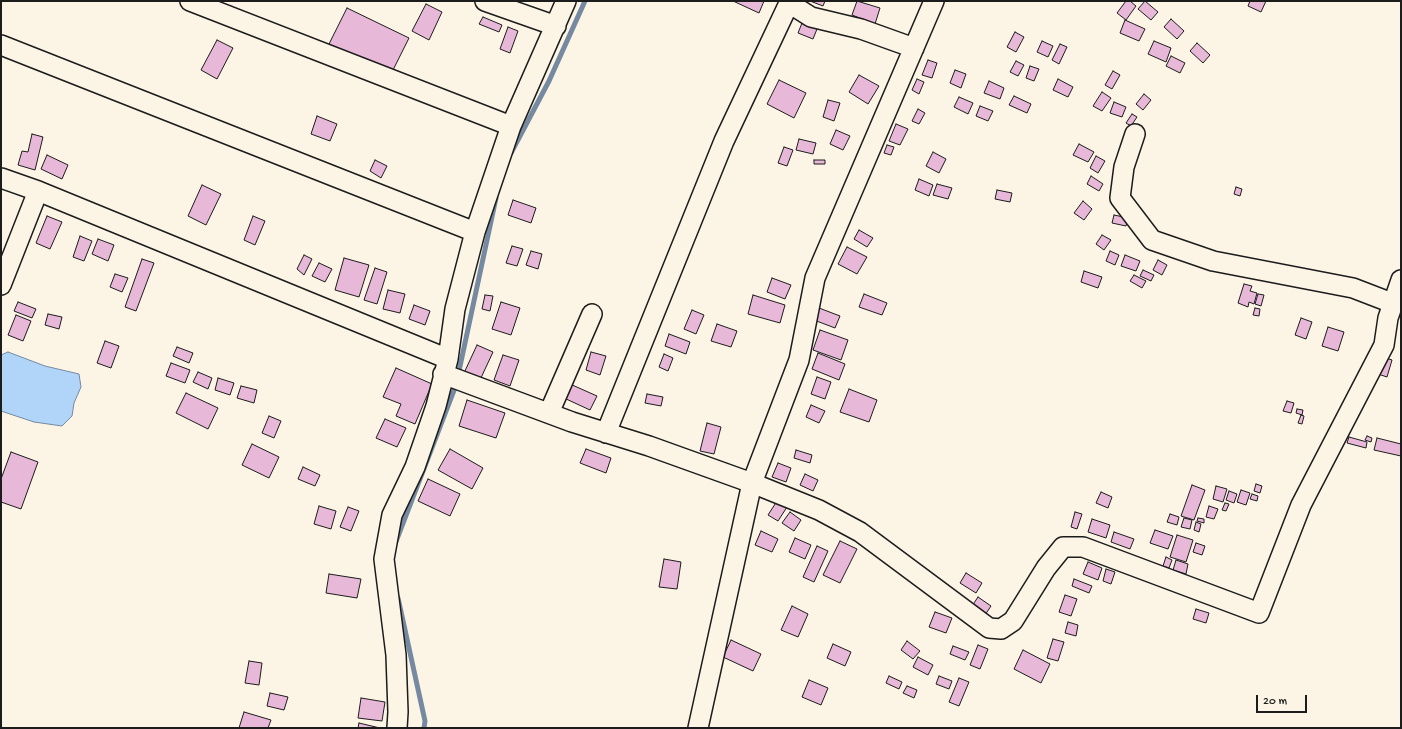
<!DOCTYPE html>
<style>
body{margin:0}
#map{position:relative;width:1402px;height:729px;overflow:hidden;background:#fcf5e5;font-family:"Gochi Hand",sans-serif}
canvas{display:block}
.frame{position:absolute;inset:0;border:2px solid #1c1c1c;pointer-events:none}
.scale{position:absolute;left:1256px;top:695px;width:51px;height:18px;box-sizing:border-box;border:2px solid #1c1c1c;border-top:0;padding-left:5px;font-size:12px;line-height:14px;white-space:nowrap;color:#1c1c1c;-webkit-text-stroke:3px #fcf5e5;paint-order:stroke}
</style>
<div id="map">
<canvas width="1402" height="729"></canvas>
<div class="frame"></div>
<div class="scale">20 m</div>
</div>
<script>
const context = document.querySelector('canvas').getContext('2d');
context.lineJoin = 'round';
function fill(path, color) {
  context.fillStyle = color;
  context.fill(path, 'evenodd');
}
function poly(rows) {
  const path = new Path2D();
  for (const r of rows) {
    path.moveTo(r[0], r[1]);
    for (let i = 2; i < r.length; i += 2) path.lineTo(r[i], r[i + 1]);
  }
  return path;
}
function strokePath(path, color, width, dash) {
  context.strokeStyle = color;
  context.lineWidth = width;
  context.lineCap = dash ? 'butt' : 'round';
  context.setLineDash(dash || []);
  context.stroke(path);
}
const water = poly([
 [8,352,45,366,79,374,81,387,74,403,72,416,62,426,34,422,1,411,1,355,8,352]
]);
fill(water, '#b1d4f9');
strokePath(water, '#758aa1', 1);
strokePath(poly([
 [511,153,549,81,585,1],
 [459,371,496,198],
 [395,544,456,385],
 [398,598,425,721,424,728]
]), '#758aa1', 5);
const building = poly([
 [733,1,764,1,759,13,733,1],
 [810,1,825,1,823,6,810,1],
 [857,1,880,8,875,24,852,15,857,1],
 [1126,1,1130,1,1136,6,1126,20,1117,13,1126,1],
 [1145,1,1158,12,1151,20,1138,9,1145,1],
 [1250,1,1266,1,1261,12,1248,6,1250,1],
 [426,4,442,12,429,40,412,31,426,4],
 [347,8,409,38,391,74,329,44,347,8],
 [483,17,502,25,499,32,479,24,483,17],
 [804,18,819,24,813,39,798,33,804,18],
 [1171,19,1184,31,1177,39,1164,27,1171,19],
 [1125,20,1145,29,1139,41,1120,33,1125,20],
 [508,27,518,31,510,53,500,49,508,27],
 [1015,32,1024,37,1016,52,1007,47,1015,32],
 [217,40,233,48,217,79,201,70,217,40],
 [1042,41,1053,46,1048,57,1037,52,1042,41],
 [1154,41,1171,48,1166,62,1148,54,1154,41],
 [1197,43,1210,55,1203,63,1190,51,1197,43],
 [1060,44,1067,47,1059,64,1052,60,1060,44],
 [1171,56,1185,63,1180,73,1166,66,1171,56],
 [928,60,937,63,932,78,922,75,928,60],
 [1016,61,1024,65,1018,76,1010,72,1016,61],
 [1030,66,1039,69,1034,81,1026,78,1030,66],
 [955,70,966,74,961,88,950,83,955,70],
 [1113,71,1120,75,1112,89,1105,85,1113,71],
 [859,75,879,86,868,104,849,92,859,75],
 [917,79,924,82,919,94,912,90,917,79],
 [1058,79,1073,87,1068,97,1053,90,1058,79],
 [779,80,806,93,794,118,767,104,779,80],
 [989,81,1004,88,1000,99,984,93,989,81],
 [1102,92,1111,98,1102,111,1093,106,1102,92],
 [1144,94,1151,100,1143,110,1136,104,1144,94],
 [1014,96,1031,104,1027,113,1009,105,1014,96],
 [959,97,973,103,968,114,954,107,959,97],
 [828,100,840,103,834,121,823,117,828,100],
 [1114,102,1126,107,1122,117,1110,113,1114,102],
 [980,106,993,111,988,121,976,116,980,106],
 [918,109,925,113,919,124,912,121,918,109],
 [1132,114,1137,117,1131,126,1126,123,1132,114],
 [317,116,337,124,330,141,311,134,317,116],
 [896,124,908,129,900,145,889,141,896,124],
 [836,130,850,136,843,150,830,144,836,130],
 [32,134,43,137,35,170,18,165,22,151,28,152,32,134],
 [799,139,816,143,813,154,796,150,799,139],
 [1079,144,1094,152,1088,162,1073,155,1079,144],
 [887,145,894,147,891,155,884,153,887,145],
 [784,147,793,150,787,166,778,163,784,147],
 [933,152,946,159,939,173,926,166,933,152],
 [47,155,68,165,62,179,41,169,47,155],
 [1096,156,1105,161,1098,173,1090,168,1096,156],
 [375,160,387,166,381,178,370,171,375,160],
 [814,160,825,160,825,164,814,164,814,160],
 [1091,176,1103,184,1099,191,1087,184,1091,176],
 [919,179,933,185,929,196,915,190,919,179],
 [937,184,952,188,948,199,933,195,937,184],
 [202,185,221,194,206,225,188,216,202,185],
 [1236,187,1242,189,1240,196,1234,194,1236,187],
 [997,190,1012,193,1010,202,995,199,997,190],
 [513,200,536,208,531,223,508,215,513,200],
 [1083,201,1092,209,1084,220,1074,213,1083,201],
 [1114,215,1128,218,1126,226,1112,223,1114,215],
 [47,216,62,222,50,249,36,243,47,216],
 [253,216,265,221,255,245,244,240,253,216],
 [859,230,873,238,867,247,854,239,859,230],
 [1102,235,1111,240,1104,250,1096,244,1102,235],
 [80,236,92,241,84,261,73,257,80,236],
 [98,239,114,245,108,261,92,254,98,239],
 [512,246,523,249,517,266,506,263,512,246],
 [847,247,867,257,857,274,838,264,847,247],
 [531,251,542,254,538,269,526,265,531,251],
 [1110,251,1119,255,1115,265,1106,261,1110,251],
 [304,255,312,259,304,275,297,269,304,255],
 [1125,255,1140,261,1136,271,1121,266,1125,255],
 [344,258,369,265,359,297,335,290,344,258],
 [142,259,154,263,136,311,125,307,142,259],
 [1158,260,1167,265,1162,275,1153,270,1158,260],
 [319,263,332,269,325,282,312,276,319,263],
 [375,268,387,272,377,304,364,300,375,268],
 [1143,270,1154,275,1151,281,1140,276,1143,270],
 [1084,271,1102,277,1098,288,1081,282,1084,271],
 [115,274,128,278,122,292,110,287,115,274],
 [1134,275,1146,281,1142,288,1130,281,1134,275],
 [772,278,791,285,785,299,767,292,772,278],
 [1244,284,1252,286,1250,291,1257,293,1254,304,1249,302,1248,307,1238,303,1244,284],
 [388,290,405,294,400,313,383,309,388,290],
 [864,294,887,303,882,315,859,307,864,294],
 [1258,294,1264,295,1261,306,1255,304,1258,294],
 [485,295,493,296,490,311,482,309,485,295],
 [753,295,785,305,780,323,748,314,753,295],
 [18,302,36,309,32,318,14,311,18,302],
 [501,302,520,308,511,335,492,329,501,302],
 [414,305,430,311,425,325,409,319,414,305],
 [819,308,840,316,835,328,814,320,819,308],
 [1255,308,1260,309,1259,316,1253,315,1255,308],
 [692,310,704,315,696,334,684,329,692,310],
 [48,314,62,317,59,329,45,325,48,314],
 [16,315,31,321,23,341,8,335,16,315],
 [1301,318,1312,322,1306,339,1295,335,1301,318],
 [717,324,737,331,731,347,711,341,717,324],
 [1328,327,1344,332,1338,351,1322,346,1328,327],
 [820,330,848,340,841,360,813,350,820,330],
 [669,334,690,342,686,354,665,346,669,334],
 [105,341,119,346,111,368,97,363,105,341],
 [477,345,493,352,480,380,464,373,477,345],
 [177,347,193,353,189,363,173,356,177,347],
 [591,352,606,356,600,375,586,370,591,352],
 [818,353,845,364,839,380,812,369,818,353],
 [664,354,673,358,668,371,659,367,664,354],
 [503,355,519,360,510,386,494,380,503,355],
 [1380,356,1392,360,1387,377,1375,373,1380,356],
 [171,363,190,370,185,383,166,376,171,363],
 [396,368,432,384,415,424,396,416,401,404,383,397,396,368],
 [198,372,212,378,208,389,193,382,198,372],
 [817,377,831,382,825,399,811,394,817,377],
 [218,378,234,383,230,395,215,390,218,378],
 [570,384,597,396,590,410,564,398,570,384],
 [241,386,257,390,254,403,237,398,241,386],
 [849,389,877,400,869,422,840,412,849,389],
 [186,393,218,408,208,429,176,413,186,393],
 [647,394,663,397,661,406,645,403,647,394],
 [467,400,505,413,496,438,459,426,467,400],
 [1287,401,1294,403,1291,413,1283,411,1287,401],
 [811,405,825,411,819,423,806,417,811,405],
 [1297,409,1303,410,1302,415,1296,413,1297,409],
 [1301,415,1304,416,1302,424,1298,423,1301,415],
 [269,416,281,421,274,438,262,433,269,416],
 [385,419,406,428,397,447,376,438,385,419],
 [707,423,721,427,714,454,700,451,707,423],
 [1367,436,1372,438,1371,442,1365,440,1367,436],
 [1349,437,1367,442,1366,448,1347,443,1349,437],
 [1377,438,1401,444,1401,456,1374,450,1377,438],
 [252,444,279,457,269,478,242,465,252,444],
 [450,449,483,468,472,489,438,470,450,449],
 [586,449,611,458,606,473,580,463,586,449],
 [796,450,812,455,810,463,794,458,796,450],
 [11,452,38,462,21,509,1,502,1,479,11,452],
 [778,463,791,468,786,482,772,477,778,463],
 [303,467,320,475,315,486,298,479,303,467],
 [805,474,818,480,813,491,800,485,805,474],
 [428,479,460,494,450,516,418,501,428,479],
 [1256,484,1262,486,1260,493,1254,491,1256,484],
 [1192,485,1205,490,1194,520,1181,516,1192,485],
 [1216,486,1227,489,1223,502,1213,499,1216,486],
 [1241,490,1250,493,1246,505,1237,502,1241,490],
 [1229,491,1237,494,1234,503,1226,500,1229,491],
 [1101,492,1112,497,1108,508,1096,503,1101,492],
 [1252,494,1258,496,1257,501,1250,499,1252,494],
 [777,501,787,507,778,521,768,515,777,501],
 [1225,503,1229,504,1226,511,1222,510,1225,503],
 [319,506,336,511,331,529,314,524,319,506],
 [1209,506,1218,509,1214,519,1206,517,1209,506],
 [348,507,359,511,351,531,340,527,348,507],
 [790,512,801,520,794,531,782,523,790,512],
 [1075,512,1082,514,1077,529,1071,527,1075,512],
 [1170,514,1179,517,1177,525,1167,522,1170,514],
 [1184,518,1192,520,1190,529,1181,527,1184,518],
 [1198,518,1204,519,1204,523,1197,521,1198,518],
 [1092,519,1110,525,1106,538,1088,532,1092,519],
 [1196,522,1201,524,1199,532,1194,530,1196,522],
 [1155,530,1173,536,1168,549,1150,543,1155,530],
 [761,531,778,539,772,552,755,545,761,531],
 [1114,532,1134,539,1130,549,1111,542,1114,532],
 [1177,535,1193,540,1186,562,1170,557,1177,535],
 [795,538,811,545,805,559,789,552,795,538],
 [840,541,857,549,840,583,823,575,840,541],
 [1196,543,1205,546,1202,555,1193,552,1196,543],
 [817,546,828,551,814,582,803,577,817,546],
 [1166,557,1172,560,1169,568,1163,566,1166,557],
 [664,559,681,562,677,589,659,587,664,559],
 [1176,560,1188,564,1186,574,1173,570,1176,560],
 [1088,562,1102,568,1098,580,1083,574,1088,562],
 [1106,569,1115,572,1111,584,1103,581,1106,569],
 [966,573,982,583,976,593,960,583,966,573],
 [329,574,361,579,357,598,326,593,329,574],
 [1074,579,1092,586,1089,593,1072,586,1074,579],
 [1065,595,1077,599,1071,616,1059,612,1065,595],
 [978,597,991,606,985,615,972,606,978,597],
 [792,606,808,614,798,637,781,630,792,606],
 [1196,609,1209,613,1206,623,1193,619,1196,609],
 [935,612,952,618,946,633,929,627,935,612],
 [1068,622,1078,625,1076,636,1065,633,1068,622],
 [1053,639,1064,642,1058,661,1047,658,1053,639],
 [731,640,761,654,753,671,723,657,731,640],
 [907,641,920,651,913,659,901,650,907,641],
 [833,644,851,652,845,666,827,658,833,644],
 [978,645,988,649,980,669,970,665,978,645],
 [953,646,969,652,965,660,950,654,953,646],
 [1023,650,1050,664,1041,683,1014,669,1023,650],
 [918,657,933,665,928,675,913,667,918,657],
 [249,661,262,663,259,685,245,683,249,661],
 [889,676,902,682,899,689,886,683,889,676],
 [939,676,952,681,949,689,936,684,939,676],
 [959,678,969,682,959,706,949,702,959,678],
 [809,680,828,688,821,705,802,697,809,680],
 [907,686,917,690,914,698,903,693,907,686],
 [270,693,288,697,284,710,267,706,270,693],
 [361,698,385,702,382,721,358,718,361,698],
 [244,712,271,720,268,728,239,728,244,712],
 [359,723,380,728,358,728,359,723]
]);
fill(building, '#e8b8d9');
strokePath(building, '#1c1c1c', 1);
const minor = poly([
 [190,1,511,126],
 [485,1,556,26],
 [789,3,811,17,861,29,914,48],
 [1,45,475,232],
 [1135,134,1124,167,1120,198,1152,240,1213,261,1353,288,1392,303],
 [1,178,38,191,448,359],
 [1,285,38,191],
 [443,374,572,422,649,446,752,483,819,510,860,532,989,628,1001,629,1013,621,1046,568,1063,547,1083,547,1259,613,1301,505,1384,345,1388,318,1401,280],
 [549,413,592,314],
 [606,433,724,141,790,1],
 [397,728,398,712,396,655,384,559,392,515,415,467,436,406,448,359,455,309,475,232,511,126,566,1],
 [698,728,752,483,799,360,815,278,934,1]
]);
strokePath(minor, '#1c1c1c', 22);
strokePath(minor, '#fcf5e5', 19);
</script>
